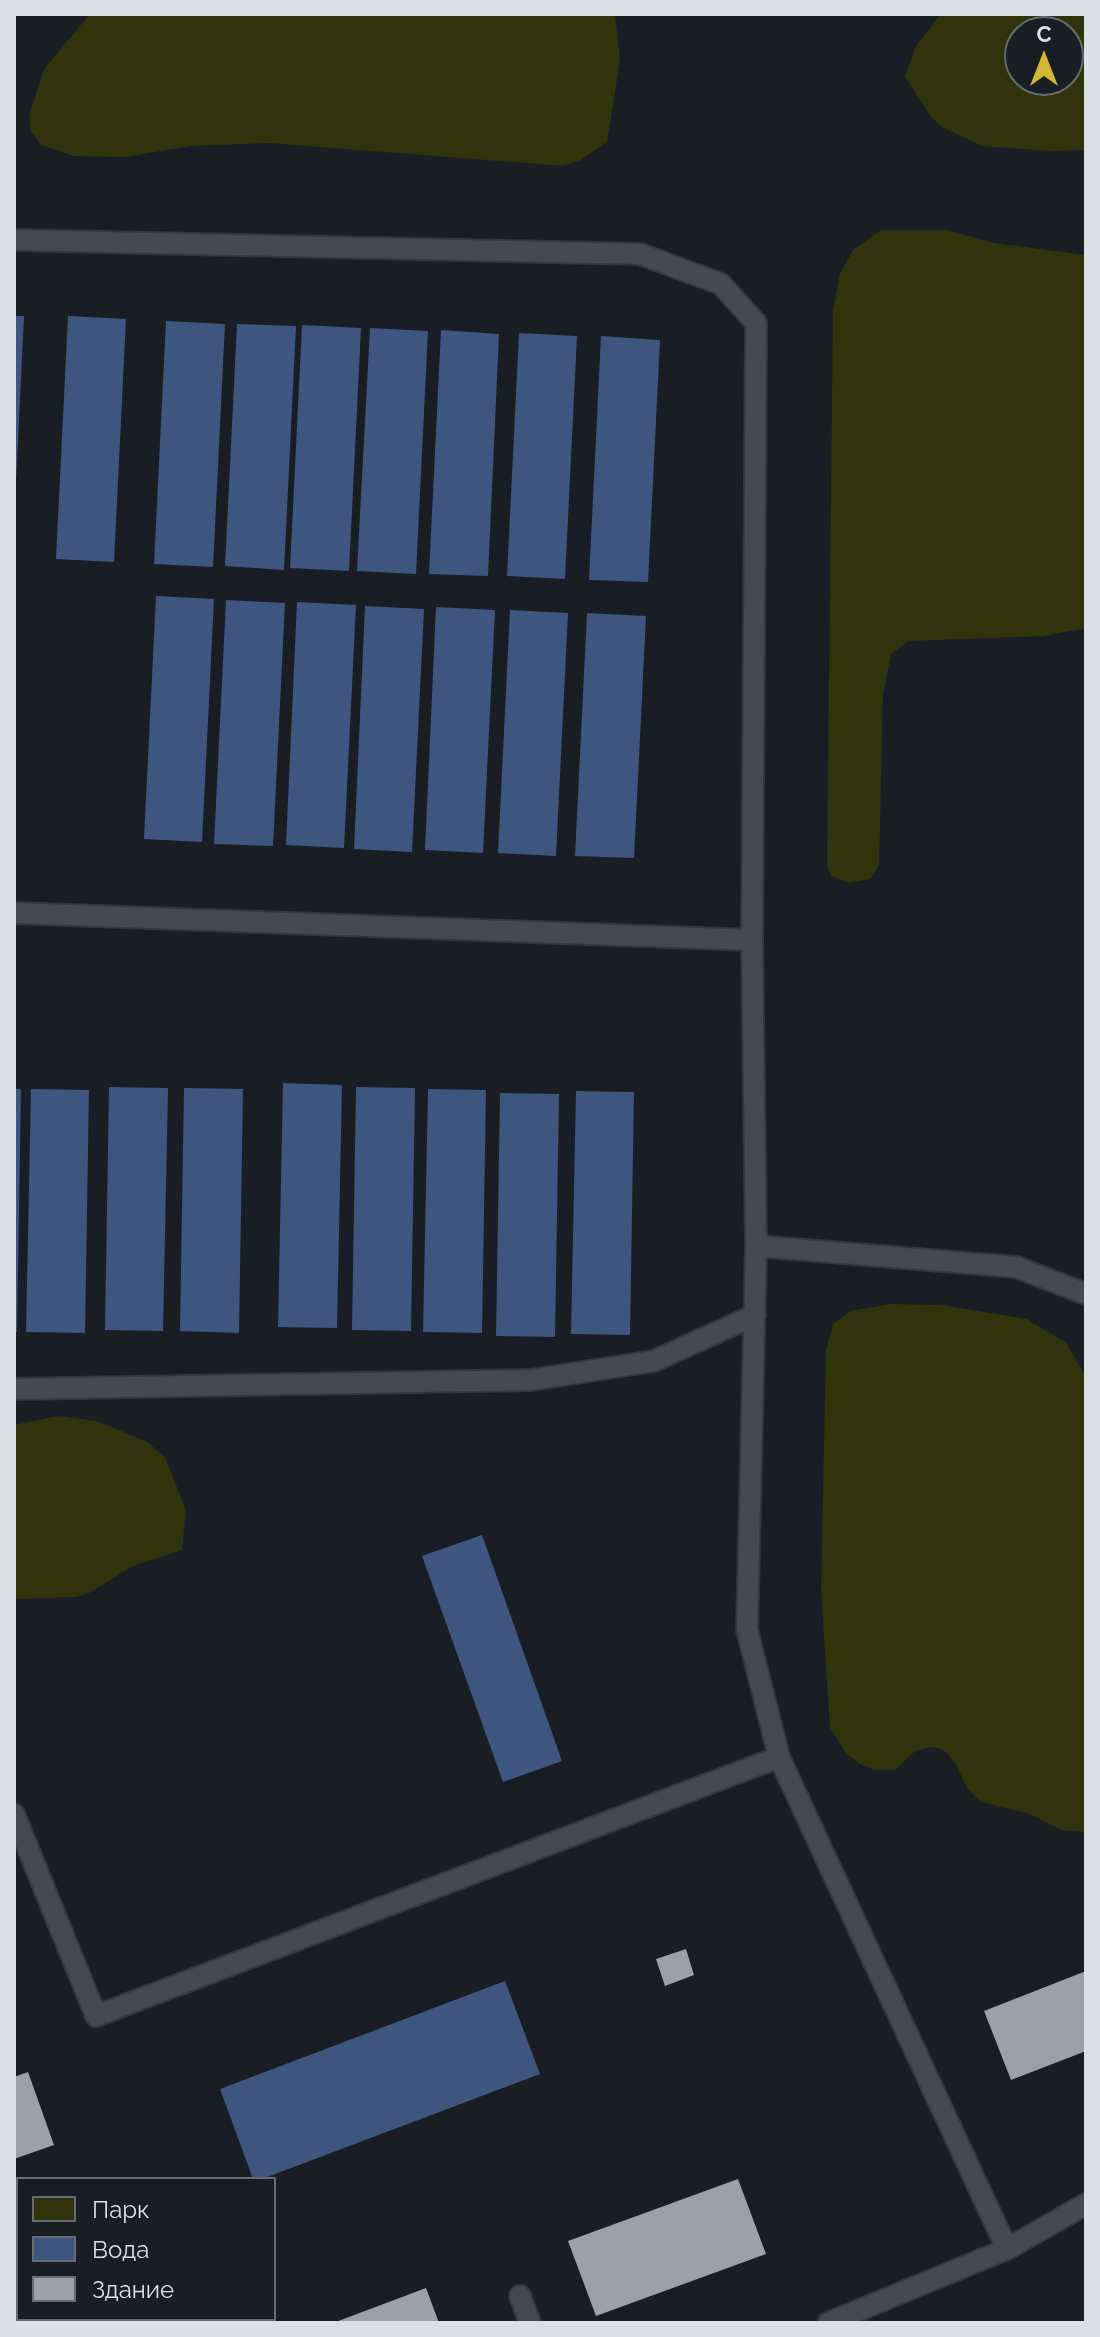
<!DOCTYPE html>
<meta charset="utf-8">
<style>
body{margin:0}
#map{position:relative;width:1100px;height:2337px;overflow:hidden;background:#191e24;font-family:Raleway,sans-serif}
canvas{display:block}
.frame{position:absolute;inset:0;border:16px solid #dcdfe4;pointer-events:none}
.legend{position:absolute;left:16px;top:2177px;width:260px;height:144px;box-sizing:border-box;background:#191e24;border:2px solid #676b71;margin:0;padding:10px 14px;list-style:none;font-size:24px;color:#dcdfe4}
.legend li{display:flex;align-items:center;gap:16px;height:40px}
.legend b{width:40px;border:2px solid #676b71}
.north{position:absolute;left:1004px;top:16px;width:80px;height:80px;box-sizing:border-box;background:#191e24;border:2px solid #676b71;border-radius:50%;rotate:0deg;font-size:22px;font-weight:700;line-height:32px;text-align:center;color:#dcdfe4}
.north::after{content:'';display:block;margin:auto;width:28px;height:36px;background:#d3b635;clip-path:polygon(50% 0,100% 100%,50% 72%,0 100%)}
</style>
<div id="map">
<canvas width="1100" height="2337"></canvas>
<div class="frame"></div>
<ul class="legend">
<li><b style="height:22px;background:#31330c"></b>Парк</li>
<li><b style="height:22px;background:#3e5580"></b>Вода</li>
<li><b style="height:22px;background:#9ba1a9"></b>Здание</li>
</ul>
<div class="north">С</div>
</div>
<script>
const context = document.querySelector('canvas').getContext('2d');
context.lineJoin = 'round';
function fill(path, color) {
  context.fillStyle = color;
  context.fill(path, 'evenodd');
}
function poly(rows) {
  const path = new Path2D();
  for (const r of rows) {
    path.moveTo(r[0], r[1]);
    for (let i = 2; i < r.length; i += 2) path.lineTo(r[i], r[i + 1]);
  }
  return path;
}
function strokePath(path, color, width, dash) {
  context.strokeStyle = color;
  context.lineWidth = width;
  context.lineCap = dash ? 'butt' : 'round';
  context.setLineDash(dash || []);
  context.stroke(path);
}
fill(poly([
 [90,14,615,14,620,60,607,142,581,160,564,166,269,143,191,146,125,157,74,156,41,145,31,131,29,116,44,69],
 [941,14,1086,14,1086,150,1051,151,982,146,942,127,931,117,905,76,916,46],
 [1068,32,1068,80,1020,80,1020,32],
 [881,230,948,230,994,243,1086,255,1086,628,1044,636,908,641,891,654,883,696,879,865,870,879,849,883,831,876,827,865,833,310,840,274,853,250],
 [891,1304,941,1305,1027,1319,1066,1343,1086,1377,1084,1832,1061,1830,1030,1814,981,1802,967,1788,957,1766,946,1752,939,1748,930,1747,914,1752,895,1770,874,1770,860,1764,847,1754,830,1728,821,1589,826,1350,833,1324,850,1311],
 [58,1416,96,1421,124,1432,147,1442,165,1457,186,1510,182,1550,133,1566,89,1593,75,1597,14,1599,14,1425]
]), '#31330c');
fill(poly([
 [14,316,24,316,14,524],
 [68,316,126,319,114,562,56,559],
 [166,321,225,324,213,567,154,564],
 [237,324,296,326,284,570,225,566],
 [302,325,361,328,349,571,290,568],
 [370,328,428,331,416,574,357,571],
 [441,330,499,334,488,576,429,574],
 [519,333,577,336,565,579,507,576],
 [601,336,660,340,648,582,589,580],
 [156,596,214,599,202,842,144,839],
 [226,600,285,603,273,846,214,844],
 [297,602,356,605,344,848,286,845],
 [365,606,424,609,412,852,354,849],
 [436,607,495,610,483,853,425,850],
 [510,610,568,613,556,856,498,853],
 [587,613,646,616,634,858,575,856],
 [283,1083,342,1085,337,1328,278,1327],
 [109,1087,168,1088,163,1331,105,1330],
 [356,1087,415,1088,411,1331,352,1330],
 [184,1088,243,1089,239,1333,180,1331],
 [14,1089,21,1089,17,1332,14,1332],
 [31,1089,89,1090,85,1333,26,1332],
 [428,1089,486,1090,482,1333,423,1332],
 [576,1091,634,1092,630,1335,571,1334],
 [500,1093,559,1094,555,1337,496,1336],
 [482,1535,562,1761,503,1782,422,1556],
 [505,1981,540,2074,262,2179,253,2179,220,2089]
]), '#3e5580');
fill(poly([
 [686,1949,694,1975,665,1986,656,1959],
 [1086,1971,1086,2051,1011,2080,984,2011],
 [28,2072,54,2145,14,2159,14,2077],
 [738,2179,766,2254,596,2316,568,2241],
 [426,2288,439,2323,333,2323]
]), '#9ba1a9');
const lane = poly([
 [14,240,640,254,721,284,756,323,752,940,756,1246,747,1630,779,1757,1007,2249],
 [14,913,752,940],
 [756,1246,1016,1267,1086,1294],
 [14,1389,531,1380,654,1361,755,1315],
 [14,1814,96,2016,779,1757],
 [520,2296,530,2323],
 [828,2323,1007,2249,1086,2204]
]);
strokePath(lane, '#34373c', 24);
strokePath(lane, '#444a51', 20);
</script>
